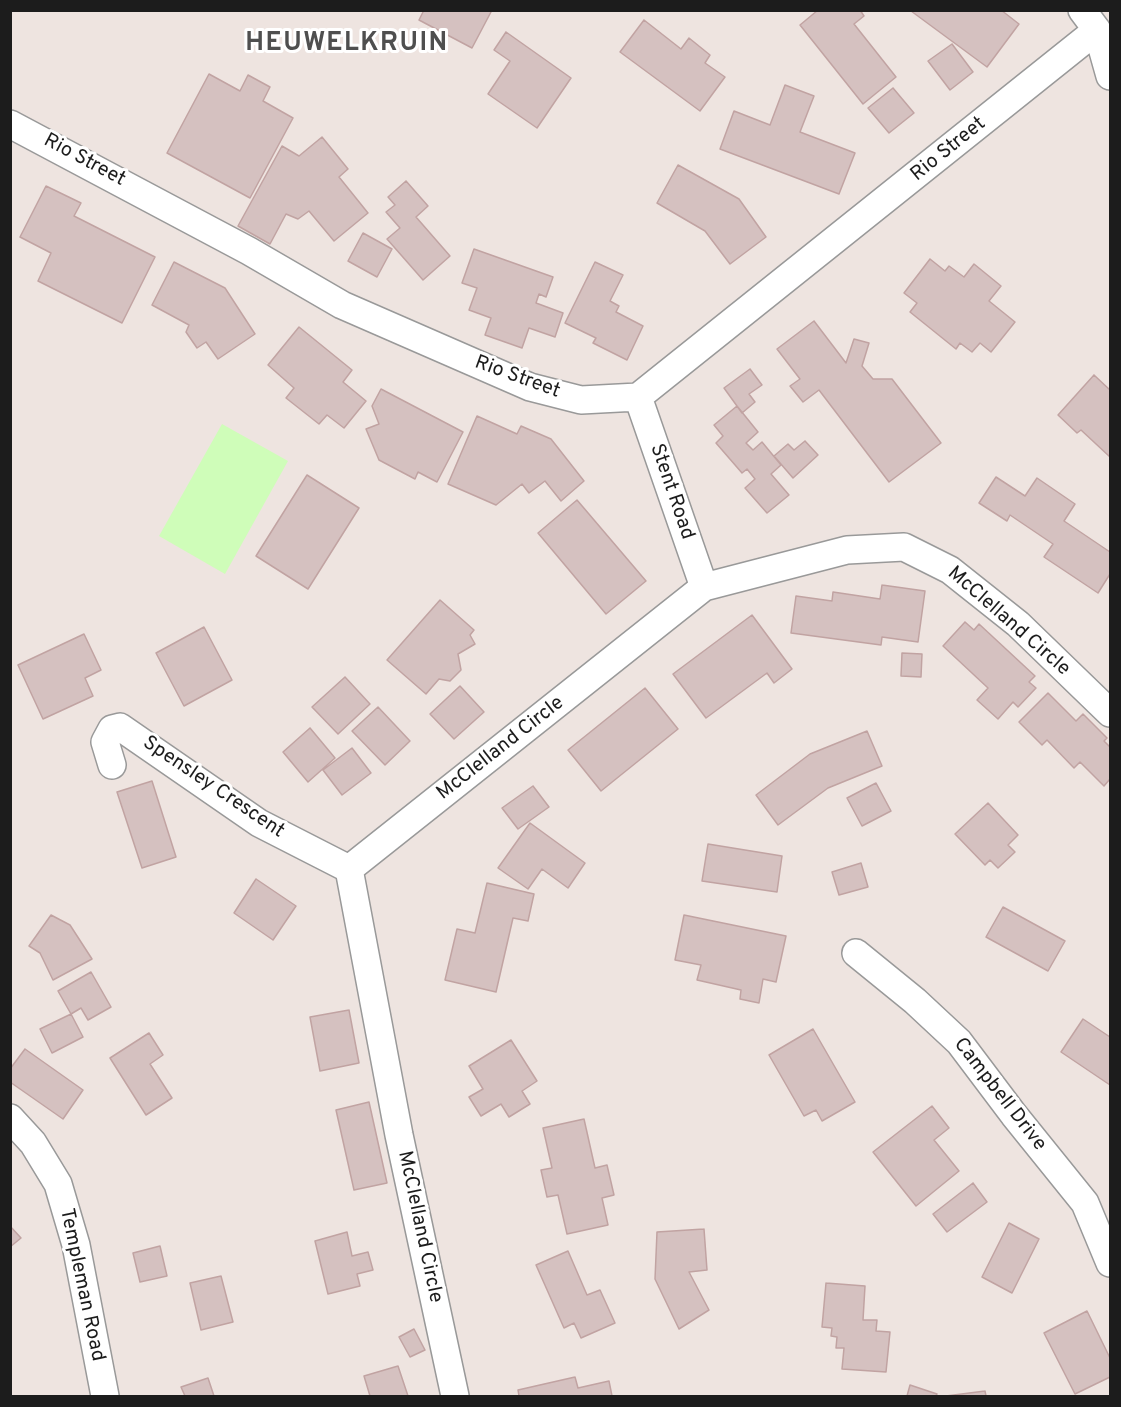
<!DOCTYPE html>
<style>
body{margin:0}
#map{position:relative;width:1121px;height:1407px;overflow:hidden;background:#eee4e0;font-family:Overpass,sans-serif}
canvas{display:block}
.frame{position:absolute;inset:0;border:12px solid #1c1c1c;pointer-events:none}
</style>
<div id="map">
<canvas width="1121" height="1407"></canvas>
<div class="frame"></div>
</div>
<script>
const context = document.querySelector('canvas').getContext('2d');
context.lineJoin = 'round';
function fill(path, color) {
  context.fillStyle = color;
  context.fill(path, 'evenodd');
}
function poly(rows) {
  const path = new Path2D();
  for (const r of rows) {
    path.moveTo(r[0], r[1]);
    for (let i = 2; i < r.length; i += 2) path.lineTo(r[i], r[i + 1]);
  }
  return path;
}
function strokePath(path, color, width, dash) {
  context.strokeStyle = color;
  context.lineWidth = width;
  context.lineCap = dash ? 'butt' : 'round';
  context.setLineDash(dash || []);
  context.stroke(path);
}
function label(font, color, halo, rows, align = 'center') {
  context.font = font + ' Overpass,sans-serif';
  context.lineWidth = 6;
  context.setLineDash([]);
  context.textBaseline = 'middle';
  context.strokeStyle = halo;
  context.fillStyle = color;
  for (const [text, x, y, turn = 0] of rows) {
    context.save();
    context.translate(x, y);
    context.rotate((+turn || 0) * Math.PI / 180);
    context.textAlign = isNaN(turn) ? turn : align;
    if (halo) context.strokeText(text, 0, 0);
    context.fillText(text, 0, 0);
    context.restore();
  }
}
fill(poly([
 [222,424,288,461,225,574,159,536]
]), '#cffdb9');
const building = poly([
 [424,10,492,10,472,48,419,20,424,10],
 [818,10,860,10,864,16,854,24,896,77,863,104,800,25,818,10],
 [1001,10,1019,24,987,67,911,11,1001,10],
 [644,20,681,49,689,38,710,55,705,63,725,77,700,111,620,52,644,20],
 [506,32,571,78,537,128,488,94,510,61,494,50,506,32],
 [952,44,973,72,950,90,928,61,952,44],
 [209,74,240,91,248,75,270,87,263,101,293,118,250,198,167,153,209,74],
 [785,85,814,96,800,132,855,153,839,194,720,149,734,111,770,125,785,85],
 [893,88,914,113,889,133,868,108,893,88],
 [322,137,348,169,339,177,368,213,334,241,309,211,298,219,286,214,270,244,238,226,282,146,299,156,322,137],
 [678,165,739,199,766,237,730,264,705,231,657,203,678,165],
 [406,181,428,206,416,217,450,256,423,280,387,239,400,228,386,212,395,205,388,197,406,181],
 [46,186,81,203,74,216,155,257,122,323,38,281,51,253,20,237,46,186],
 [363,233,392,249,377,277,348,261,363,233],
 [474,249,553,277,546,297,539,294,536,303,563,313,555,337,529,328,522,348,485,335,491,318,469,310,477,288,462,283,474,249],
 [930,259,945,271,949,266,964,277,974,264,1001,286,989,301,1015,322,991,352,980,343,972,352,960,343,956,349,910,312,917,303,904,293,930,259],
 [174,262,225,288,255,334,218,359,206,342,197,348,186,332,189,325,152,305,174,262],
 [595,262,623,275,610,301,619,306,616,312,643,326,627,360,593,343,596,338,565,323,595,262],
 [814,321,846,363,854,339,869,343,862,366,873,379,892,379,941,443,889,482,819,390,803,402,790,386,800,379,777,349,814,321],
 [299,327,352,370,343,382,366,401,344,428,327,415,319,424,286,398,294,388,268,365,299,327],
 [750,369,762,385,749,394,755,402,742,413,724,388,750,369],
 [1094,375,1110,390,1110,457,1081,430,1077,433,1058,415,1094,375],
 [381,389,463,432,437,482,418,472,415,479,379,460,366,429,379,424,372,406,381,389],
 [737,406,758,432,746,443,753,450,762,442,781,465,771,474,789,495,767,513,745,488,755,479,747,469,742,473,716,443,723,436,714,425,737,406],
 [477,416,517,434,521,426,551,439,584,481,561,501,545,481,529,493,522,484,496,505,448,484,477,416],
 [805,441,818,455,793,478,774,456,788,444,794,450,805,441],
 [307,475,359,508,308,589,256,556,307,475],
 [996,477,1025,496,1037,478,1075,504,1064,521,1110,552,1110,574,1098,593,1044,557,1053,544,1010,515,1007,521,979,503,996,477],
 [577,500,646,581,606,614,538,533,577,500],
 [882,585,925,591,918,642,882,637,881,645,791,633,796,596,832,601,833,592,880,599,882,585],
 [440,600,474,630,470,635,475,644,458,654,461,670,450,681,439,679,426,694,387,660,440,600],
 [752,615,792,669,774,683,767,673,706,718,673,674,752,615],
 [965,622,974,630,979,624,1035,676,1029,682,1036,688,1018,707,1013,702,998,719,977,700,988,688,943,646,965,622],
 [204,627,232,680,184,706,156,653,204,627],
 [84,634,101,670,85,678,93,696,43,719,18,665,84,634],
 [902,653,922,654,921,677,901,676,902,653],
 [345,677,370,704,338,734,312,707,345,677],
 [460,686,484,712,454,739,430,714,460,686],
 [645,688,678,729,601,791,568,750,645,688],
 [1048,693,1076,721,1083,714,1107,738,1104,741,1110,747,1110,779,1104,786,1080,762,1074,768,1047,740,1042,745,1019,722,1048,693],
 [378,707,410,741,385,765,352,731,378,707],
 [310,728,335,758,308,782,283,752,310,728],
 [867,731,882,766,828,788,778,825,756,795,810,754,867,731],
 [352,748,371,773,342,795,323,770,352,748],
 [152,781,176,857,142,868,117,792,152,781],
 [876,783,891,811,862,826,847,798,876,783],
 [533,786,549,807,518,829,502,808,533,786],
 [988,803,1018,835,1008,845,1015,852,998,868,990,860,985,865,955,834,988,803],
 [530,823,585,863,568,888,542,869,528,889,498,868,530,823],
 [708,844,782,856,777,892,702,881,708,844],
 [861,863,868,887,839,895,832,872,861,863],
 [256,879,296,906,273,940,234,913,256,879],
 [487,883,534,894,528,921,513,918,496,992,445,980,457,929,475,933,487,883],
 [1003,907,1065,941,1048,971,986,937,1003,907],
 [51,915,70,925,92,959,53,980,40,953,29,946,51,915],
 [684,915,786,936,776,982,763,979,759,1003,740,999,741,990,697,980,701,965,675,960,684,915],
 [91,972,111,1007,88,1020,81,1008,71,1014,58,991,91,972],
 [349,1010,359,1063,320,1071,310,1017,349,1010],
 [71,1014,83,1037,52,1053,40,1029,71,1014],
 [1083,1019,1110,1037,1110,1085,1061,1052,1083,1019],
 [813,1029,855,1102,822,1121,816,1110,804,1116,769,1055,813,1029],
 [149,1033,163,1055,150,1064,172,1098,146,1115,110,1058,149,1033],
 [511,1040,537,1081,522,1091,530,1104,509,1117,501,1104,481,1116,469,1097,483,1089,469,1066,511,1040],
 [25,1049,83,1090,63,1119,10,1082,10,1069,25,1049],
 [369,1102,387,1183,354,1190,336,1110,369,1102],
 [932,1106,949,1128,934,1140,959,1171,916,1206,873,1152,932,1106],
 [584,1119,595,1168,607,1165,614,1195,602,1198,608,1225,567,1234,558,1195,547,1197,541,1170,552,1168,543,1128,584,1119],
 [973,1183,987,1202,947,1232,933,1214,973,1183],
 [1009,1223,1039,1239,1012,1293,982,1277,1009,1223],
 [10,1226,21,1238,10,1247,10,1226],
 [704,1229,707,1270,689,1272,709,1310,679,1329,655,1279,657,1232,704,1229],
 [347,1232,352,1256,368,1252,373,1270,357,1274,360,1286,328,1294,315,1241,347,1232],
 [160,1246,167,1276,140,1282,133,1253,160,1246],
 [568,1251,587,1295,600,1290,615,1323,581,1338,574,1323,564,1328,536,1265,568,1251],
 [221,1276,233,1322,201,1330,190,1283,221,1276],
 [826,1283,865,1286,863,1320,877,1320,876,1331,890,1332,886,1372,842,1369,844,1348,836,1348,837,1337,831,1336,832,1328,822,1327,826,1283],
 [1087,1311,1110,1358,1110,1377,1075,1394,1044,1333,1087,1311],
 [414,1329,425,1350,410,1357,399,1337,414,1329],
 [398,1366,408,1396,370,1396,364,1376,398,1366],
 [575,1377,578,1388,609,1381,612,1396,519,1396,518,1390,575,1377],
 [208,1378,214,1396,185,1396,181,1387,208,1378],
 [910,1385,937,1394,936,1396,907,1396,910,1385],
 [985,1391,986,1396,946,1396,985,1391]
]);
fill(building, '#d5c1c0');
strokePath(building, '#c1a3a2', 1.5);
const minor = poly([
 [1082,10,1097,30,1110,76],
 [10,124,249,251,342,305,530,387,581,400,638,397,1097,30],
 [638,397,704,587],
 [112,765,105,742,112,729,120,727,259,823,349,869],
 [856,953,915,1001,959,1042,1014,1115,1085,1203,1110,1263],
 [10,1118,33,1143,58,1184,76,1245,105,1396],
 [455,1396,399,1135,349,869,704,587,847,550,904,547,950,570,1018,624,1110,713]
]);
strokePath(minor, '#999', 30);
strokePath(minor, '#fff', 27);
label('20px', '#1c1c1c', '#fff', [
 ["Rio Street",949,150,-39],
 ["Rio Street",84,161,28],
 ["Rio Street",517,378,20],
 ["Stent Road",671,492,71],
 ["McClelland Circle",1008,622,41],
 ["McClelland Circle",501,749,-38],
 ["Spensley Crescent",213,788,34],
 ["Campbell Drive",999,1095,52],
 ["McClelland Circle",419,1227,78],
 ["Templeman Road",81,1285,78]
]);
context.letterSpacing = '1.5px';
label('bold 26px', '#4f4f4f', '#fff', [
 ["HEUWELKRUIN",347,45]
]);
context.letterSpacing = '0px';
</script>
